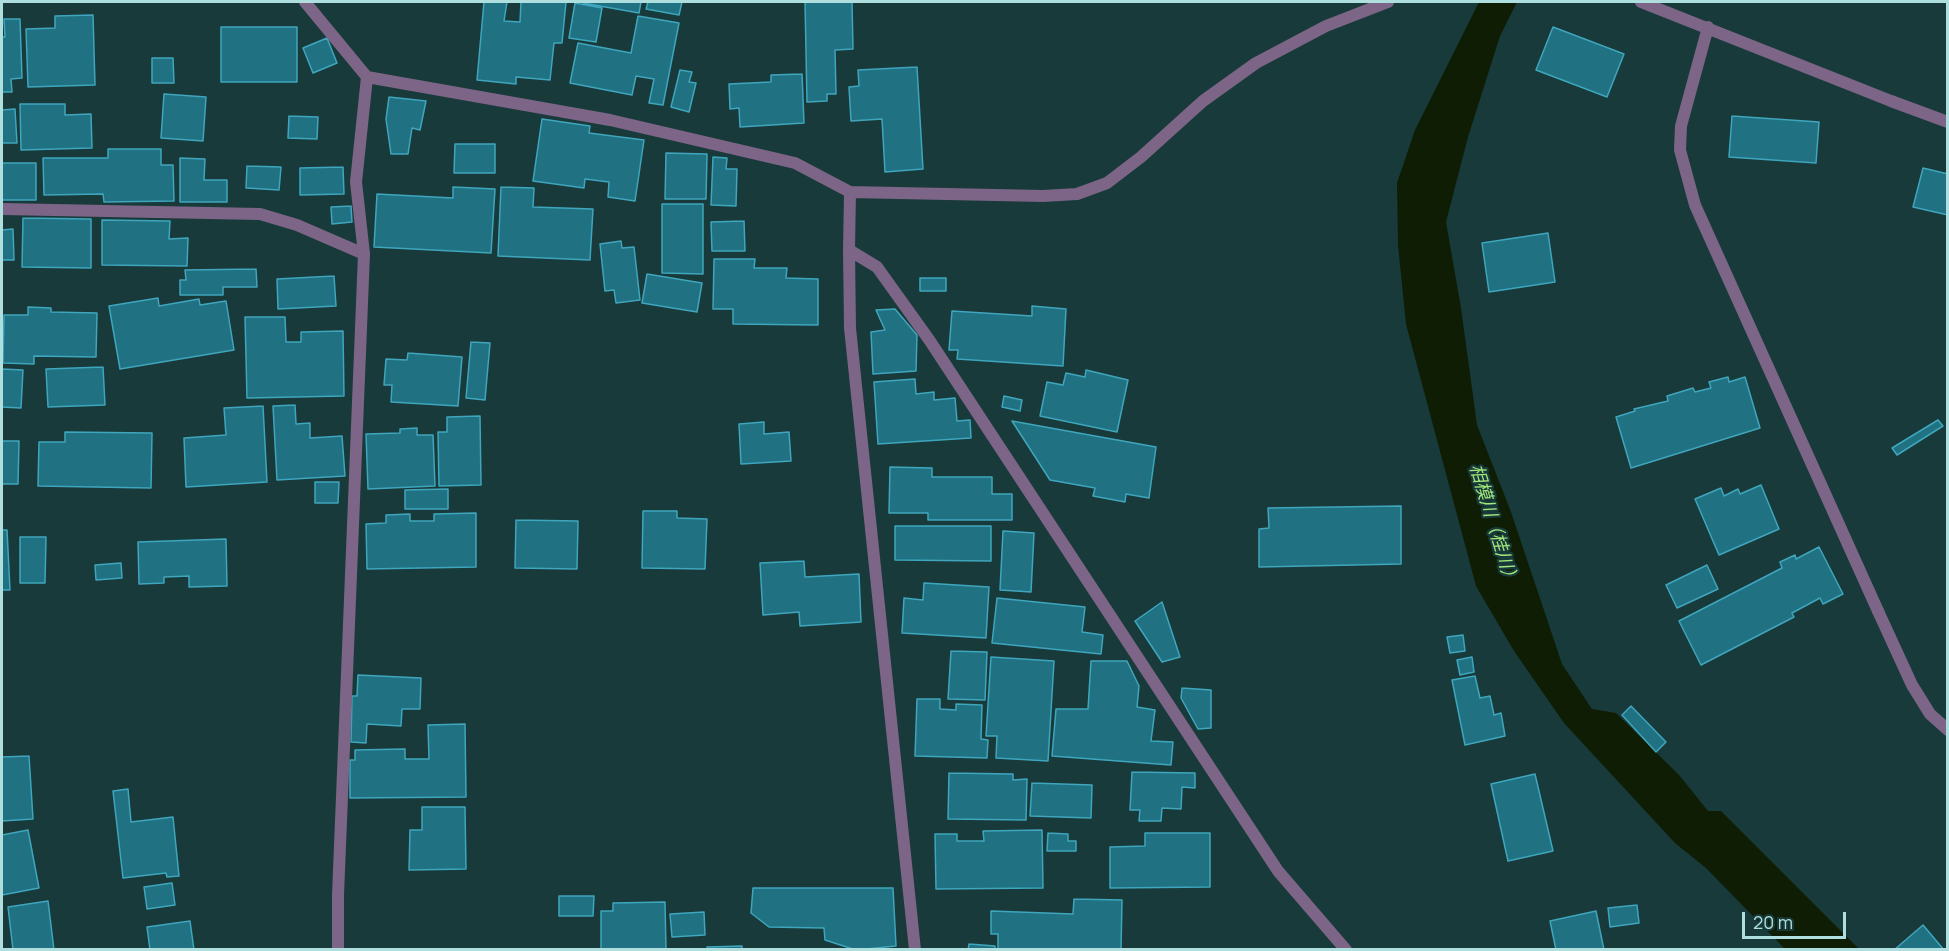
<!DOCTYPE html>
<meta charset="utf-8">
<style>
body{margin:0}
#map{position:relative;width:1949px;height:951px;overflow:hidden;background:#183a3a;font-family:Manrope,sans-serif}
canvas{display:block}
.frame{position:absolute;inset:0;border:3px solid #aededd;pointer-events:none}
.scale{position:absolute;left:1742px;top:912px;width:104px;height:27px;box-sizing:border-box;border:3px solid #aededd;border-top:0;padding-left:8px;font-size:18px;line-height:21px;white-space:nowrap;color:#aededd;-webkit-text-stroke:4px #183a3a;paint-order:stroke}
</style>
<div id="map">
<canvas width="1949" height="951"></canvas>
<div class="frame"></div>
<div class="scale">20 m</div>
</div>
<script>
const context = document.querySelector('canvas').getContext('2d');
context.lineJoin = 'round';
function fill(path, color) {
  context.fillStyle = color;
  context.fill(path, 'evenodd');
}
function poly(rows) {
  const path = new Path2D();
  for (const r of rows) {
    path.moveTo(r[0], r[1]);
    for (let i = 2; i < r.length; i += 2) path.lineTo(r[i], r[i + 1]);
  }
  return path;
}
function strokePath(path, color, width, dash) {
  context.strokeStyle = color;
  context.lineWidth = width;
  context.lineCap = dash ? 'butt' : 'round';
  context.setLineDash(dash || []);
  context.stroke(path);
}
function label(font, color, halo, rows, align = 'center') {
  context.font = font + ' Manrope,"Noto Sans JP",sans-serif';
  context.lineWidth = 4.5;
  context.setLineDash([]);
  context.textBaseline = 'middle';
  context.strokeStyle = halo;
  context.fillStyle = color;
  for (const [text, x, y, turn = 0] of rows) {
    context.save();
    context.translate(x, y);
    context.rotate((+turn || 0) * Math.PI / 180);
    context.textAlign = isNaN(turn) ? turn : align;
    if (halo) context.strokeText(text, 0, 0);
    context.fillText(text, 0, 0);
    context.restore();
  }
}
fill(poly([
 [1479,2,1517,2,1500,36,1468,137,1446,222,1461,308,1477,425,1511,512,1562,664,1592,709,1616,713,1679,775,1708,811,1721,811,1859,949,1785,949,1706,868,1675,843,1564,723,1514,651,1476,586,1406,324,1398,245,1397,183,1415,130]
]), '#0e1d04');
const building = poly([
 [484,2,507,2,504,21,520,22,521,2,566,2,562,43,554,43,550,80,516,77,516,84,477,80,484,2],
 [583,2,641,2,639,13,583,3,583,2],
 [648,2,682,2,679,15,646,9,648,2],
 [805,2,852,2,853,49,835,50,836,94,827,94,827,101,807,102,805,2],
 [575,3,602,8,596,42,569,38,575,3],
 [93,15,95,85,28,87,26,29,55,28,55,16,93,15],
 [638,16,679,23,663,105,649,103,654,79,636,76,632,95,570,83,578,43,631,53,638,16],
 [4,19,20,19,22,78,11,79,12,92,2,92,2,37,5,37,4,19],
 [221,27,297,27,297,82,221,82,221,27],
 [1553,27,1624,54,1607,97,1536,70,1553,27],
 [327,38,337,63,313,73,303,48,327,38],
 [152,58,173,58,174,83,152,83,152,58],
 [917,67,923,169,885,172,882,119,851,121,849,87,859,86,858,70,917,67],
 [680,70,692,72,689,82,696,83,689,112,671,107,680,70],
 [802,74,804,123,740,127,739,108,730,109,729,84,771,82,771,75,802,74],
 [164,94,206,97,203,141,161,138,164,94],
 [389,97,426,101,420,130,412,128,408,154,391,154,386,119,389,97],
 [20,104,65,104,65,115,91,114,92,148,21,150,20,104],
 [15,109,17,143,2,143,2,110,15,109],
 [289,116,318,117,317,139,288,138,289,116],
 [1732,116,1819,122,1816,163,1729,157,1732,116],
 [542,119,590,126,589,133,644,140,635,201,608,197,609,182,585,179,584,188,533,181,542,119],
 [455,144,495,144,495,173,454,173,455,144],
 [108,149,161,149,161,165,173,165,174,201,104,202,103,194,44,195,43,158,108,158,108,149],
 [666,153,707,154,706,199,665,199,666,153],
 [713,157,727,158,726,169,737,169,736,206,711,205,713,157],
 [180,158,205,159,204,180,227,180,227,202,180,202,180,158],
 [2,163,36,163,36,200,2,200,2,163],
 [247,166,281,167,279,190,246,188,247,166],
 [343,167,344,194,300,195,300,168,343,167],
 [1923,168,1948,174,1948,215,1913,207,1923,168],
 [453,187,495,189,491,253,374,247,377,194,453,198,453,187],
 [501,187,534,188,533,207,593,209,590,260,498,256,501,187],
 [662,204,703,204,703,274,662,273,662,204],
 [351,206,352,222,332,224,331,207,351,206],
 [23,218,91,219,91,268,22,267,23,218],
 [102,220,170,221,169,239,188,238,187,266,102,265,102,220],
 [744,221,745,251,712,251,711,222,744,221],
 [13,229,14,260,2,260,2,230,13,229],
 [1548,233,1555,282,1489,292,1482,243,1548,233],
 [621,241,622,248,634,247,640,300,616,303,614,290,605,291,600,244,621,241],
 [714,259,755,259,754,268,787,268,786,278,818,279,818,325,733,324,733,309,713,309,714,259],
 [256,269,257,287,223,287,223,295,180,295,180,280,186,280,185,270,256,269],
 [647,274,702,283,697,312,642,303,647,274],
 [334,276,336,306,278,309,277,279,334,276],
 [920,278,946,278,946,291,920,291,920,278],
 [158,298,159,306,199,299,200,305,226,301,234,350,120,369,109,306,158,298],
 [1032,306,1066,309,1063,366,957,359,958,350,949,350,952,311,1032,316,1032,306],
 [28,307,51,308,51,312,97,313,96,357,34,356,34,364,3,363,4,315,28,315,28,307],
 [895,309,917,335,916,371,873,374,871,332,885,330,876,310,895,309],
 [245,317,285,317,286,342,301,342,301,332,343,331,344,396,247,398,245,317],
 [471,342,490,343,485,400,466,398,471,342],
 [408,353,462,357,458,406,391,402,392,385,384,385,386,359,407,360,408,353],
 [103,367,105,405,48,407,46,369,103,367],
 [2,369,23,370,21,408,2,407,2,369],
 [1086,370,1128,380,1117,432,1040,416,1047,382,1063,385,1066,373,1085,377,1086,370],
 [1728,377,1729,382,1745,377,1760,428,1631,468,1616,417,1635,411,1634,409,1668,401,1667,396,1693,388,1695,392,1711,388,1709,382,1728,377],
 [915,379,916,394,934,392,934,400,955,398,957,421,970,420,971,438,878,444,874,382,915,379],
 [1004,396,1022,400,1020,411,1002,407,1004,396],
 [295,405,296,424,310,423,310,438,342,436,345,476,277,480,273,406,295,405],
 [263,406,267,482,186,487,184,438,226,435,224,408,263,406],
 [480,416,481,485,439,486,438,432,447,432,447,417,480,416],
 [1938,420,1943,426,1897,455,1892,448,1938,420],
 [1012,421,1156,447,1149,498,1126,494,1125,502,1093,496,1095,488,1050,480,1012,421],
 [764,422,764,434,789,432,791,461,741,464,739,424,764,422],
 [417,428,417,435,433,435,435,486,368,489,366,434,400,433,400,429,417,428],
 [65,432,152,433,151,488,38,486,39,442,65,442,65,432],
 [2,441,19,441,18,484,2,484,2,441],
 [890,467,932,468,932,477,992,477,992,494,1012,494,1012,520,928,520,928,513,889,513,890,467],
 [315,482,339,482,338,503,315,503,315,482],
 [1761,485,1779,529,1719,555,1695,499,1721,488,1724,496,1738,489,1740,494,1761,485],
 [448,489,448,509,405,509,405,490,448,489],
 [1401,506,1401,564,1259,567,1259,529,1269,528,1268,508,1401,506],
 [643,511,677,511,677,518,707,519,705,569,642,568,643,511],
 [476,513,476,567,367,569,366,524,386,523,386,515,410,514,410,521,434,521,434,514,476,513],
 [516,520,578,521,577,569,515,568,516,520],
 [895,526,991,526,991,561,895,560,895,526],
 [2,530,7,530,10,590,2,590,2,530],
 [1003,531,1034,533,1031,592,1000,590,1003,531],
 [20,537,46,537,45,583,20,583,20,537],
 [226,539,227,586,189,587,189,576,164,577,164,583,139,584,138,542,226,539],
 [1819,547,1843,594,1823,604,1820,598,1792,613,1794,617,1701,665,1679,621,1782,568,1780,562,1795,555,1796,559,1819,547],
 [804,561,805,577,859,574,861,622,800,626,799,612,763,615,760,563,804,561],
 [121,563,122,578,96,580,95,565,121,563],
 [1707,565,1718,589,1677,608,1666,585,1707,565],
 [924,583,989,587,986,638,902,633,904,598,923,600,924,583],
 [997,598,1085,607,1082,632,1103,635,1101,654,992,643,997,598],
 [1162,602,1180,657,1162,662,1135,621,1162,602],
 [1463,635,1465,651,1450,653,1447,637,1463,635],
 [951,651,987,652,985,700,948,699,951,651],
 [991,657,1054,661,1048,761,996,758,997,736,986,736,991,657],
 [1472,657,1474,672,1460,675,1457,660,1472,657],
 [1091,661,1127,661,1139,686,1137,707,1155,710,1151,741,1173,742,1171,765,1052,756,1056,709,1088,709,1091,661],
 [358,675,421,678,420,709,402,709,401,726,367,724,366,743,351,742,352,696,357,696,358,675],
 [1475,676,1480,698,1490,696,1494,715,1501,713,1505,736,1465,745,1452,680,1475,676],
 [1182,688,1211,690,1211,728,1198,729,1181,698,1182,688],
 [917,699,940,699,940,709,956,710,956,704,982,705,981,739,988,740,987,758,915,756,917,699],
 [1631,706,1666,742,1656,752,1622,715,1631,706],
 [465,724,466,797,350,798,350,760,355,760,355,750,405,749,405,759,429,759,428,725,465,724],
 [29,756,33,819,2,821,2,757,29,756],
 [1132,772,1195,773,1195,788,1182,787,1181,809,1162,808,1161,821,1139,821,1140,810,1130,810,1132,772],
 [949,773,1013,774,1013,780,1027,779,1026,820,948,819,949,773],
 [1535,774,1553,851,1508,861,1491,784,1535,774],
 [1032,783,1092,785,1091,818,1030,816,1032,783],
 [128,789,131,822,173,817,179,876,167,877,166,873,123,878,113,791,128,789],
 [422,807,465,807,466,869,409,870,410,830,422,830,422,807],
 [28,830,39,888,2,895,2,835,28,830],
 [1042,830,1043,888,936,889,935,834,957,834,957,841,984,841,983,831,1042,830],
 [1048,833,1068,834,1068,841,1076,841,1076,851,1047,851,1048,833],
 [1145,833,1210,833,1210,887,1110,888,1110,847,1145,846,1145,833],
 [172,883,175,905,147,909,144,887,172,883],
 [753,888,893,888,896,946,856,950,825,940,824,928,769,927,751,913,753,888],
 [559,896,594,896,593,916,559,916,559,896],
 [1074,899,1122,900,1121,950,998,950,998,934,991,934,991,911,1073,914,1074,899],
 [48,901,54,950,13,950,8,907,48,901],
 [665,902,666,950,601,950,601,911,613,911,613,903,665,902],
 [1637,905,1639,923,1610,927,1608,908,1637,905],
 [1596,911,1604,950,1556,950,1550,921,1596,911],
 [704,912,705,935,672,937,670,914,704,912],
 [190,921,194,950,150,950,147,927,190,921],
 [1923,925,1944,950,1894,950,1923,925],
 [969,944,995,946,995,950,968,950,969,944],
 [742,946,742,950,708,950,707,947,742,946]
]);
fill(building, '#207182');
strokePath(building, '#3fa6bd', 1.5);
strokePath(poly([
 [2,209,260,214,297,225,364,254],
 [1878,611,1912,685,1930,714,1948,730]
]), '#7c6586', 12);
strokePath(poly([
 [305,2,367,77,610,120,795,163,850,192,1043,196,1077,194,1107,183,1141,157,1203,101,1256,63,1326,26,1388,2],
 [1641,2,1891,101,1948,122],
 [1708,27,1681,126,1680,150,1695,205,1878,611],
 [850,192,849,250,850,328,915,950],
 [849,250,877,267,930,341,1278,871,1346,950],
 [338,950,338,895,364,254,356,182,367,77]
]), '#7c6586', 12);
label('italic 18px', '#a2e579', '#183a3a', [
 ["相模川（桂川）",1493,525,73]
]);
</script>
